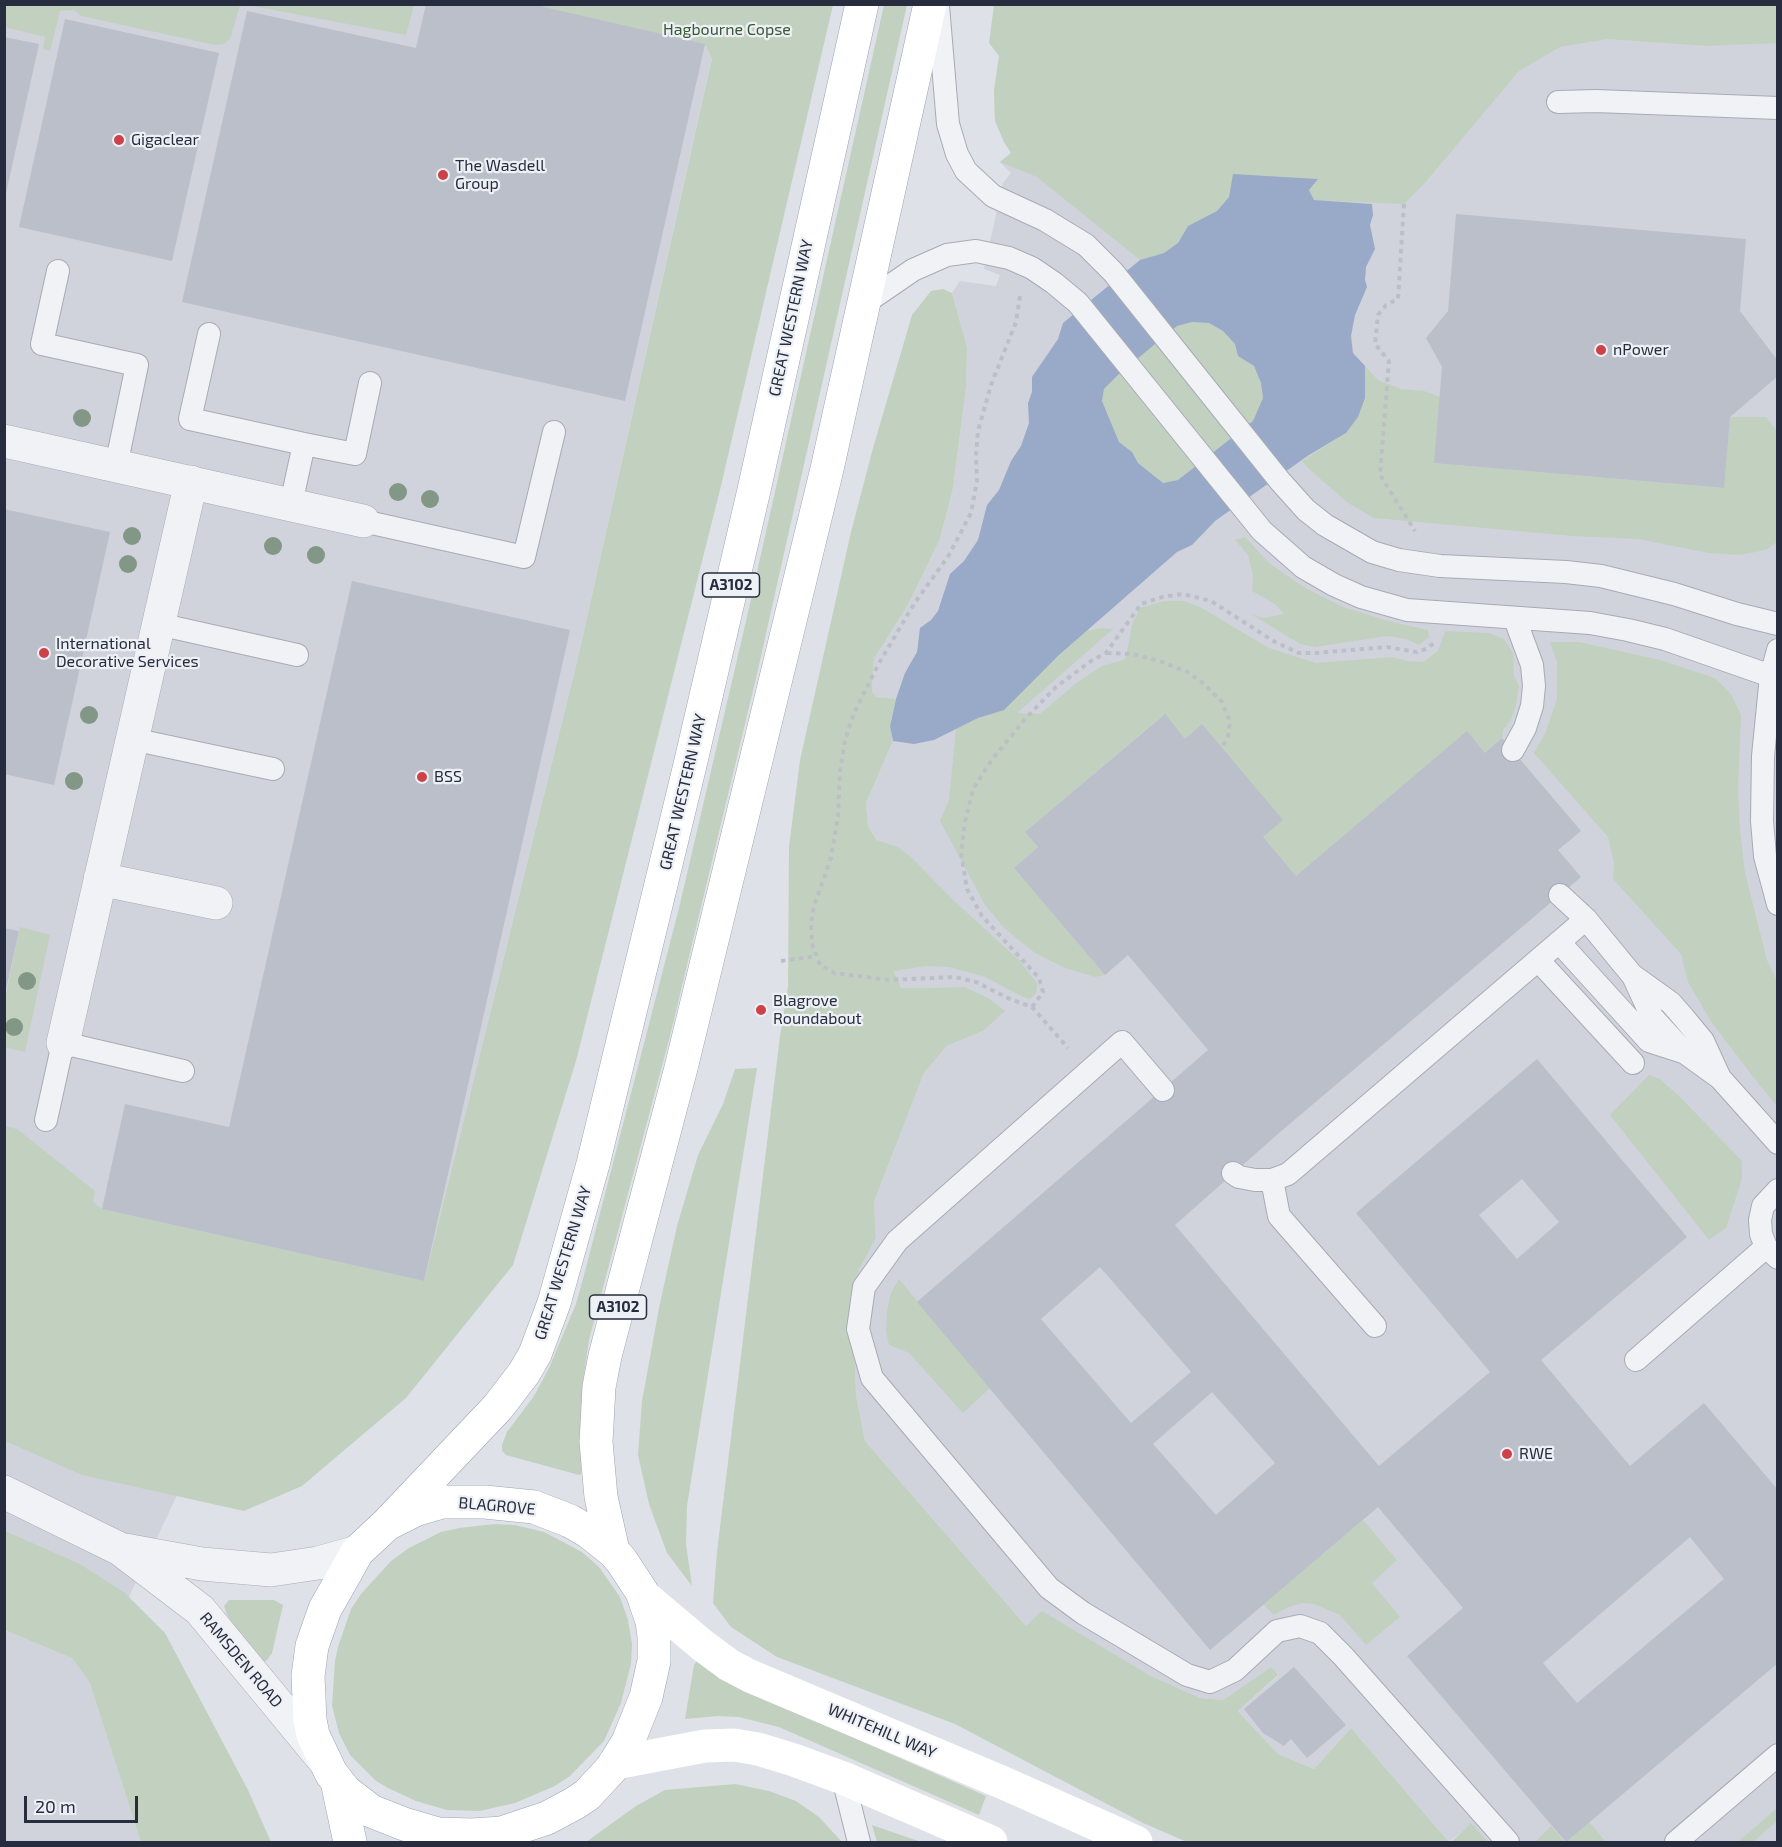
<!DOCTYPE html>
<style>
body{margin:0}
#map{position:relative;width:1782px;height:1847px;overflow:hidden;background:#dee1e7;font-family:"Exo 2",sans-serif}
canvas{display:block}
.frame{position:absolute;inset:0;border:6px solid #272d3e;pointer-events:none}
.scale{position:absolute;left:24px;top:1796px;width:114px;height:27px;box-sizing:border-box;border:3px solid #272d3e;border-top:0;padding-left:8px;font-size:18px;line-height:21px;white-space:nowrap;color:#272d3e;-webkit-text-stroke:4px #edf0f5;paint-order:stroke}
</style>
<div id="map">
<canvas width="1782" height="1847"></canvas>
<div class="frame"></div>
<div class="scale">20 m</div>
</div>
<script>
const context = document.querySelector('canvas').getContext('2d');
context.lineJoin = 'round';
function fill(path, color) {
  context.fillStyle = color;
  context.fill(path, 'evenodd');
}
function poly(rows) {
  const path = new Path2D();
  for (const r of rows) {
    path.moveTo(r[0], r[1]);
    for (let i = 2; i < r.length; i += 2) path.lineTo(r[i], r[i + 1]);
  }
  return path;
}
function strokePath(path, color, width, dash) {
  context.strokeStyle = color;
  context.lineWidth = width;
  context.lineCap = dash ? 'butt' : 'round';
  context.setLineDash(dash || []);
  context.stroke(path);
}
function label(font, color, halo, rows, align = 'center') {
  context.font = font + ' "Exo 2",sans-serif';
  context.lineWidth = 4.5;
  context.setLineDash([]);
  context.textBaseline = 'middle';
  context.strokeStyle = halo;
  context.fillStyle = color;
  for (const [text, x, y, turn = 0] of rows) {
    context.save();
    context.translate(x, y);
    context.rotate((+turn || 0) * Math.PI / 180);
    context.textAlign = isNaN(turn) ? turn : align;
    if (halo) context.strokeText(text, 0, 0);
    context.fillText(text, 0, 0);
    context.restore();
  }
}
fill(poly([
 [140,4,580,4,704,33,712,57,580,649,424,1281,206,1434,89,1681,141,1842,5,1842,5,9],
 [1777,5,1777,1842,1488,1842,1471,1824,1449,1842,1351,1728,1314,1769,1278,1754,1238,1711,1278,1676,1271,1667,1223,1700,1200,1698,1149,1675,1026,1626,865,1441,856,1395,854,1344,859,1270,876,1238,874,1202,924,1073,947,1046,983,1031,965,987,901,988,894,971,901,874,868,826,866,803,893,741,896,700,876,697,872,691,874,659,909,603,940,539,953,488,966,388,967,347,952,293,960,281,996,286,1000,275,984,269,1003,183,1011,173,1000,162,1011,153,1004,142,995,121,994,90]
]), '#d0d3dc');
fill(poly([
 [5,4,240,4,240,5,230,39,224,44,215,45,81,16,74,10,60,11,50,51,43,49,45,37,5,27],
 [247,5,414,5,406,35],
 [531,5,833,5,720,490,576,1061,513,1265,406,1398,302,1486,244,1511,82,1475,5,1441,5,1126,17,1129,95,1191,93,1202,102,1209,424,1281,580,649,712,58,705,44],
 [884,5,907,5,757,674,670,1036,589,1340,582,1389,581,1474,579,1475,506,1455,502,1451,502,1445,507,1432,534,1396,549,1368,576,1304,584,1275,679,908,746,621],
 [994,5,1778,5,1777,43,1708,46,1607,39,1560,47,1519,71,1423,185,1404,204,1314,200,1309,190,1317,179,1229,197,1217,211,1188,226,1178,243,1164,253,1140,260,1037,177,1000,162,1011,153,1004,142,995,121,994,90,999,56,989,43],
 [943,289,952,293,967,347,966,388,953,488,940,539,909,603,874,659,872,691,876,697,896,699,890,725,893,741,866,803,868,826,877,840,898,847,912,858,953,900,1019,960,1037,983,1036,993,1030,999,1023,997,985,977,949,967,925,966,894,971,901,988,965,987,988,998,1005,1011,983,1031,947,1046,924,1073,874,1202,876,1238,859,1270,854,1344,856,1395,865,1441,1026,1626,1042,1611,1149,1675,1200,1698,1223,1700,1271,1667,1278,1675,1238,1711,1278,1754,1314,1769,1351,1728,1449,1842,1187,1842,1143,1823,955,1724,777,1657,731,1627,713,1603,717,1552,780,1036,788,987,789,847,800,760,851,532,873,448,912,315,931,291],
 [1192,322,1209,323,1223,331,1235,344,1238,356,1254,366,1261,383,1263,398,1253,421,1178,480,1163,483,1138,463,1132,452,1119,442,1102,401,1104,389,1120,373,1177,326],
 [1365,366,1378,380,1401,389,1424,391,1440,397,1435,463,1723,488,1730,417,1766,417,1777,431,1777,542,1766,550,1740,555,1709,553,1638,539,1572,536,1374,518,1348,503,1308,468,1302,461,1346,433,1365,398],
 [1245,537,1269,563,1305,588,1343,607,1388,621,1428,630,1429,637,1419,645,1406,639,1387,636,1315,647,1300,644,1251,614,1263,618,1284,614,1275,604,1252,591,1253,575,1248,555,1235,540],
 [1164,601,1184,601,1200,607,1269,648,1316,663,1392,657,1407,661,1423,662,1438,651,1445,631,1489,633,1504,639,1513,653,1514,676,1519,686,1516,705,1511,720,1503,730,1502,738,1485,753,1467,732,1296,876,1263,837,1282,820,1185,739,1162,716,1025,832,1038,847,1014,868,1105,975,1095,977,1065,968,1035,953,1004,928,985,905,940,821,949,800,956,729,978,718,1004,709,1023,689,1086,631,1102,628,1113,629,1017,713,1040,714,1075,684,1102,666,1123,660,1126,657,1132,625,1140,608],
 [1550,642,1579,642,1660,660,1715,678,1731,694,1741,715,1738,790,1740,830,1745,873,1767,960,1777,981,1777,1106,1761,1087,1712,1023,1688,982,1681,954,1613,879,1614,863,1608,837,1534,753,1545,734,1557,699,1557,662],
 [20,927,50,935,25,1052,4,1047,5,999],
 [757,1068,687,1506,686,1544,692,1586,667,1553,649,1504,638,1455,642,1401,659,1308,677,1226,698,1155,723,1104,735,1069],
 [1649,1075,1660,1079,1680,1097,1742,1161,1742,1179,1726,1228,1709,1240,1610,1115],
 [899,1279,990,1388,963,1413,909,1353,889,1345,886,1331,887,1311,891,1293],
 [1363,1520,1397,1560,1372,1583,1400,1617,1366,1645,1340,1615,1314,1604,1302,1603,1286,1608,1274,1615,1263,1604],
 [495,1524,515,1525,544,1532,582,1552,599,1567,620,1597,628,1620,632,1644,631,1664,621,1703,604,1741,570,1776,555,1786,515,1803,480,1811,447,1810,416,1801,388,1788,376,1781,350,1755,339,1733,332,1706,335,1661,338,1647,351,1609,361,1594,391,1561,409,1548,441,1532,459,1528],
 [5,1531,80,1564,125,1593,165,1633,248,1790,271,1842,141,1842,89,1681,72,1658,5,1630],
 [229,1600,274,1600,283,1605,272,1653,267,1660,264,1662,251,1651,227,1615,224,1606],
 [701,1661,818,1722,986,1796,979,1815,779,1727,739,1717,718,1716,685,1719,694,1665,696,1662],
 [735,1784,769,1791,796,1801,819,1817,842,1842,586,1842,636,1806,665,1790],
 [1777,1808,1777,1821,1753,1842,1738,1842],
 [1589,1822,1606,1842,1566,1842],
 [1471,1823,1488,1842,1451,1842],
 [872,1825,921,1842,877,1842],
 [1551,1826,1565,1842,1535,1842]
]), '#c2d1bf');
fill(poly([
 [1233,174,1318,179,1309,190,1314,200,1372,204,1373,215,1370,225,1375,249,1366,267,1365,280,1367,287,1355,315,1351,336,1353,353,1365,366,1365,398,1358,417,1346,433,1309,455,1215,521,1192,545,1177,552,1059,655,1004,710,978,718,934,740,914,744,893,741,890,726,896,699,905,673,917,652,920,628,931,620,938,611,950,574,964,561,978,540,987,505,999,490,1011,461,1021,446,1029,423,1028,403,1032,392,1032,377,1058,339,1063,323,1140,260,1164,253,1178,243,1188,226,1217,211,1229,197],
 [1192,322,1209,323,1223,331,1235,344,1238,356,1254,366,1261,383,1263,398,1253,421,1178,480,1163,483,1138,463,1132,452,1119,442,1102,401,1104,389,1120,373,1177,326]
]), '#98aac8');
fill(poly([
 [426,4,531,4,705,44,625,401,182,302,247,11,416,48],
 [65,19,219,53,172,261,19,227],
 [4,37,39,44,5,198,4,198],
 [1456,214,1746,239,1740,311,1778,361,1778,376,1730,417,1724,488,1434,463,1442,367,1426,338,1448,311],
 [4,509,110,532,54,785,4,774],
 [352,581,570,630,424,1281,102,1209,125,1104,229,1127],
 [1165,714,1185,739,1202,724,1283,820,1263,837,1296,876,1467,731,1485,753,1502,738,1581,831,1558,850,1581,877,1279,1133,1175,1225,1379,1466,1490,1372,1356,1213,1537,1059,1687,1237,1541,1360,1630,1466,1704,1403,1778,1490,1778,1663,1566,1842,1407,1656,1463,1608,1378,1507,1210,1650,917,1302,1208,1050,1128,955,1105,975,1014,868,1038,847,1025,832],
 [1522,1179,1559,1222,1517,1259,1479,1215],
 [1100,1267,1191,1372,1131,1423,1041,1319],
 [1212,1392,1275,1463,1216,1515,1153,1444],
 [1690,1537,1724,1579,1577,1703,1543,1663],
 [4,928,19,931,5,994,4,994],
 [1294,1667,1346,1725,1307,1758,1291,1739,1284,1746,1263,1733,1244,1709]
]), '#bbbfca');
const lane = poly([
 [938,6,948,124,957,154,966,171,993,196,1045,220,1086,245,1113,272,1280,481,1306,510,1325,525,1372,552,1399,560,1440,566,1566,572,1601,576,1674,594,1737,614,1778,624],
 [1558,102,1596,101,1778,108],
 [58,271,42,344,137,365,116,466],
 [862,305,913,270,947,255,976,251,1009,258,1032,268,1054,283,1078,303,1262,531,1303,567,1334,585,1361,597,1407,610,1590,623,1628,630,1665,639,1771,676],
 [209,334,190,419,304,444,291,504],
 [304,444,355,454,370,383],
 [363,521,524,557,554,432],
 [158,624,297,655],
 [1778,650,1771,676,1763,756,1762,821,1765,856,1778,904],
 [132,739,273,769],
 [1513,750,1525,728,1532,706,1534,686,1532,665,1515,619],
 [1560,895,1586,919],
 [1559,942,1649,1041,1683,1052],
 [1538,960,1633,1063],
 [1633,976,1652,1017,1684,1052,1720,1078,1778,1143],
 [1163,1090,1122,1042,897,1241,864,1287,858,1329,872,1378,1049,1588,1083,1613,1187,1675,1210,1682,1235,1670,1277,1631,1300,1626,1320,1633,1343,1656,1508,1842],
 [46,1120,63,1043,183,1071],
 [1233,1173,1239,1177,1255,1180,1272,1180,1288,1174,1586,919,1632,975,1671,1003,1684,1018,1703,1041,1720,1078],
 [1272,1180,1279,1216,1375,1326],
 [1778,1190,1763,1206,1760,1220,1761,1234,1766,1247,1778,1258],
 [1636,1360,1766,1247],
 [843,1778,859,1842],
 [1676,1842,1778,1755]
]);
const street = poly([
 [4,441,363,521],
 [100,879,216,903],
 [63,1043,191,482],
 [4,1492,120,1549,200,1610,323,1759],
 [125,1550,202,1564,271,1570,318,1563,357,1552]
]);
const primary = poly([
 [442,1502,485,1502,534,1507,570,1521,589,1532,613,1551,621,1560,642,1592,652,1621,654,1636,654,1661,646,1697,628,1742,612,1768,587,1795,575,1803,547,1818,502,1833,472,1835,438,1834,404,1824,371,1811,345,1791,331,1773,313,1735,310,1720,308,1676,312,1646,325,1609,346,1572,357,1552,387,1524,415,1510,442,1502],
 [387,1524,498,1407,524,1373,535,1354,554,1303,593,1164,690,765,754,490,862,4],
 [613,1551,601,1497,596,1442,599,1387,605,1356,681,1068,827,469,930,4],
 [337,1781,350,1842]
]);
strokePath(lane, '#a7abb4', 24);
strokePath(street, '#a7abb4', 34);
strokePath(primary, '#9da4b3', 34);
strokePath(poly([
 [1404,204,1398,299,1386,305,1378,315,1375,344,1389,361,1380,475,1415,531],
 [1020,296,1016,322,991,385,978,431,976,455,977,481,971,513,949,555,914,604,878,665,854,713,845,740,840,771,838,816,831,858,814,906,811,924,812,944,820,965,835,973,889,980,955,977,976,982,1010,999,1032,1007,1068,1048],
 [1107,653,1133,654,1162,662,1188,672,1204,684,1222,702,1230,722,1228,736,1222,748],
 [781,961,816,956],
 [1032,1007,1043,992,1039,978,982,916,967,889,961,853,965,822,973,789,991,761,1026,718,1056,687,1091,661,1106,653,1141,604,1162,597,1183,594,1211,601,1275,642,1299,653,1316,653,1387,647,1417,652,1426,649,1434,643]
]), '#bcbfc6', 4, [4.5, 4.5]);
strokePath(lane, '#f0f2f6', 22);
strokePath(street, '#f0f2f6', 33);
strokePath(poly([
 [644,1596,702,1645,729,1665,750,1676,1006,1784,1136,1842],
 [615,1763,705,1746,734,1745,758,1749,794,1760,843,1778,991,1842]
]), '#fff', 33);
strokePath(primary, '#fff', 33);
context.fillStyle = '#829785';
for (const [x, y] of [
 [82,418],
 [398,492],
 [430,499],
 [132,536],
 [273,546],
 [316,555],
 [128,564],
 [89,715],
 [74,781],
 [27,981],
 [14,1027]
]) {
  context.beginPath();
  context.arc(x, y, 9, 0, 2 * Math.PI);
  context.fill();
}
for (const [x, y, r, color] of [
 [119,140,6,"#cd4248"],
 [443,175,6,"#cd4248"],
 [1601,350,6,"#cd4248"],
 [44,653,6,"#cd4248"],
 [422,777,6,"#cd4248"],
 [761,1010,6,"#cd4248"],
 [1507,1454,6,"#cd4248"]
]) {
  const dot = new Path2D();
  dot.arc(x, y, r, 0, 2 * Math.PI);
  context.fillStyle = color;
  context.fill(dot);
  strokePath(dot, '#edf0f5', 2);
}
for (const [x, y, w] of [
 [731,585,57],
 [618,1307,57]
]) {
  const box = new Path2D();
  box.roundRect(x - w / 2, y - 12, w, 24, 4.5);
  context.fillStyle = '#edf0f5';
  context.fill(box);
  strokePath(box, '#272d3e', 1.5);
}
label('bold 15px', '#272d3e', null, [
 ["A3102",731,585],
 ["A3102",618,1307]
]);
label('16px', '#375a34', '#edf0f5', [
 ["Hagbourne Copse",727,30]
]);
label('16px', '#272d3e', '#edf0f5', [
 ["Gigaclear",131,140],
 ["The Wasdell",455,166],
 ["Group",455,184],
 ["nPower",1613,350],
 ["International",56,644],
 ["Decorative Services",56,662],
 ["BSS",434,777],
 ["Blagrove",773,1001],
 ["Roundabout",773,1019],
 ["RWE",1519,1454]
], 'left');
label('16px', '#272d3e', '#edf0f5', [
 ["GREAT WESTERN WAY",791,318,-78],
 ["GREAT WESTERN WAY",683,792,-77],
 ["GREAT WESTERN WAY",563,1263,-73],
 ["BLAGROVE",497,1506,5],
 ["RAMSDEN ROAD",241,1660,50],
 ["WHITEHILL WAY",882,1731,23]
]);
</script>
